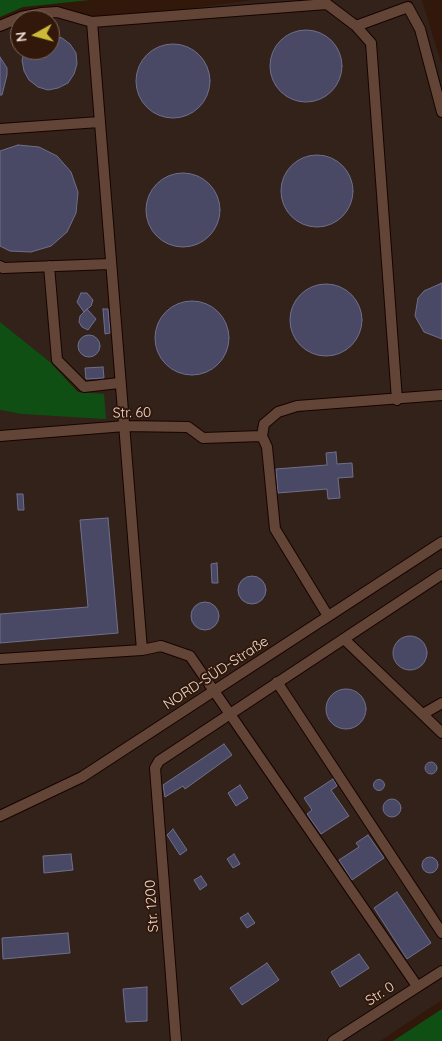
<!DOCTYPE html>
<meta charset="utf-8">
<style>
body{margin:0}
#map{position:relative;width:442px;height:1041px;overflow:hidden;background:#31180b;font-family:Quicksand,sans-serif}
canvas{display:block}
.north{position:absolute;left:10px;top:10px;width:50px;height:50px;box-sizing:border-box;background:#31180b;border:1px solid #7d665b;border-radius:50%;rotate:263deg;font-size:14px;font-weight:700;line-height:20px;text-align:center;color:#eedcd4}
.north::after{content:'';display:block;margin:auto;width:18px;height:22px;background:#cdb938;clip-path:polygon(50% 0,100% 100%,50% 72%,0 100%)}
</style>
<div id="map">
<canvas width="442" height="1041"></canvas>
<div class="north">N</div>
</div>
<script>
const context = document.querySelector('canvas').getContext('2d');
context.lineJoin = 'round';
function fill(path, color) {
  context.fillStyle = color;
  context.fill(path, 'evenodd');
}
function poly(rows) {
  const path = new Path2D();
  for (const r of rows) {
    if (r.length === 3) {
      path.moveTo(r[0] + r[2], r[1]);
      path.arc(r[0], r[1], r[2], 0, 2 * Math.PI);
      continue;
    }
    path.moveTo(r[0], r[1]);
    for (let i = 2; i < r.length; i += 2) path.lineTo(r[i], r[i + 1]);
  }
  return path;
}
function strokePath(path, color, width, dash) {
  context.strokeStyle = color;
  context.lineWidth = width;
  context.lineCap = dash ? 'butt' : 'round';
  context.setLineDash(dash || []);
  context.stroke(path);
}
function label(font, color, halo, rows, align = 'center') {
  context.font = font + ' Quicksand,sans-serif';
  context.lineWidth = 4;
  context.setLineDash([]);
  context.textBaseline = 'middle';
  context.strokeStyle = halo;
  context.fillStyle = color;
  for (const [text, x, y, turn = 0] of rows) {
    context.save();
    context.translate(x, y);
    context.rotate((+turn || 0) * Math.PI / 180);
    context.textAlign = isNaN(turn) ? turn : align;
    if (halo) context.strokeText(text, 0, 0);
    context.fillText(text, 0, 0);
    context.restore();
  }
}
fill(poly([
 [254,0,422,0,442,66,442,1000,380,1041,0,1041,0,410,21,414,106,418,50,362,0,322,0,21,44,9,65,9,101,20],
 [20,20,50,20,50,50,20,50]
]), '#332219');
fill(poly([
 [0,0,90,0,23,7,0,17],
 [0,322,50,362,78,392,104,394,106,419,21,414,0,410],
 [442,1009,442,1041,393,1041]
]), '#104f14');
const building = poly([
 [306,66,36],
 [50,34,62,38,70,44,76,53,77,64,74,74,68,83,58,88,48,90,38,87,29,80,24,71,22,60,25,50,50,50,50,34],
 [173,81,37],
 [0,57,7,68,7,75,2,95,0,95,0,57],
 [18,145,39,147,57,156,71,172,78,192,76,213,67,232,51,246,31,252,10,251,0,246,0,151,18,145],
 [317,191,36],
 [183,210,37],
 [442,283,442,339,424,332,415,316,418,298,424,291,442,283],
 [326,320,36],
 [81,293,87,293,93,300,91,306,84,312,77,302,81,293],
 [192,338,37],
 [87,309,96,319,88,330,82,327,79,322,80,316,87,309],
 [103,309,108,309,110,333,105,334,103,309],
 [89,346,11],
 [103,367,104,378,86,379,85,368,103,367],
 [336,452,337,464,352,463,353,477,338,478,340,498,328,499,327,489,278,493,276,469,327,465,326,453,336,452],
 [17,494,23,494,24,510,18,510,17,494],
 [108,518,118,633,0,643,0,614,88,607,80,520,108,518],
 [217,563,218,583,212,583,211,564,217,563],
 [252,590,14],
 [205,616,14],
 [410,653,17],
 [346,709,20],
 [224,744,232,755,185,789,183,786,165,797,163,785,224,744],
 [431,768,6],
 [333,779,337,786,331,790,349,816,321,834,307,814,312,810,304,798,333,779],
 [379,785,5.5],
 [240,785,248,798,236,806,228,793,240,785],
 [392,808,9],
 [173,829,187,850,180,855,167,835,173,829],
 [368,835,384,858,352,880,339,860,359,847,356,843,368,835],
 [71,854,73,870,44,873,43,856,71,854],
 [234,854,240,864,233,868,227,859,234,854],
 [430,865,8],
 [201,876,207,885,200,890,194,880,201,876],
 [397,892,431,943,407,959,374,908,397,892],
 [248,913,255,923,247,928,240,918,248,913],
 [68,933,70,953,3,959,2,938,68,933],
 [359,954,369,968,340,987,331,972,359,954],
 [267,963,279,980,242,1005,230,988,267,963],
 [147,987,147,1021,126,1022,123,989,147,987]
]);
fill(building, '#4a4965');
strokePath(building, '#6f6f8d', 1);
const minor = poly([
 [92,22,142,650],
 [0,26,21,17,42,13,57,12,92,22,327,4,356,26,371,43,397,400],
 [356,26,408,7,420,29,442,112],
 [0,129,99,122],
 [0,266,3,268,110,264],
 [49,266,57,360,84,387,119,383],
 [0,436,125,426,188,427,203,438,262,436],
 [328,616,275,529,267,447,262,436,264,424,278,412,297,406,442,395],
 [344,639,442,733],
 [0,659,142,650,161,646,190,656,417,986],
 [277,682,442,933],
 [423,714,442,703],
 [0,816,82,777,442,542],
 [176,1041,155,768,159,761,442,574],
 [333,1041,442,971]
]);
strokePath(minor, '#170300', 12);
strokePath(minor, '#624537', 10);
label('14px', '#eedcd4', '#31180b', [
 ["Str. 60",132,413,-1],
 ["NORD-SÜD-Straße",216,673,-33],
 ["Str. 1200",152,906,-94],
 ["Str. 0",380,994,-33]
]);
</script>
